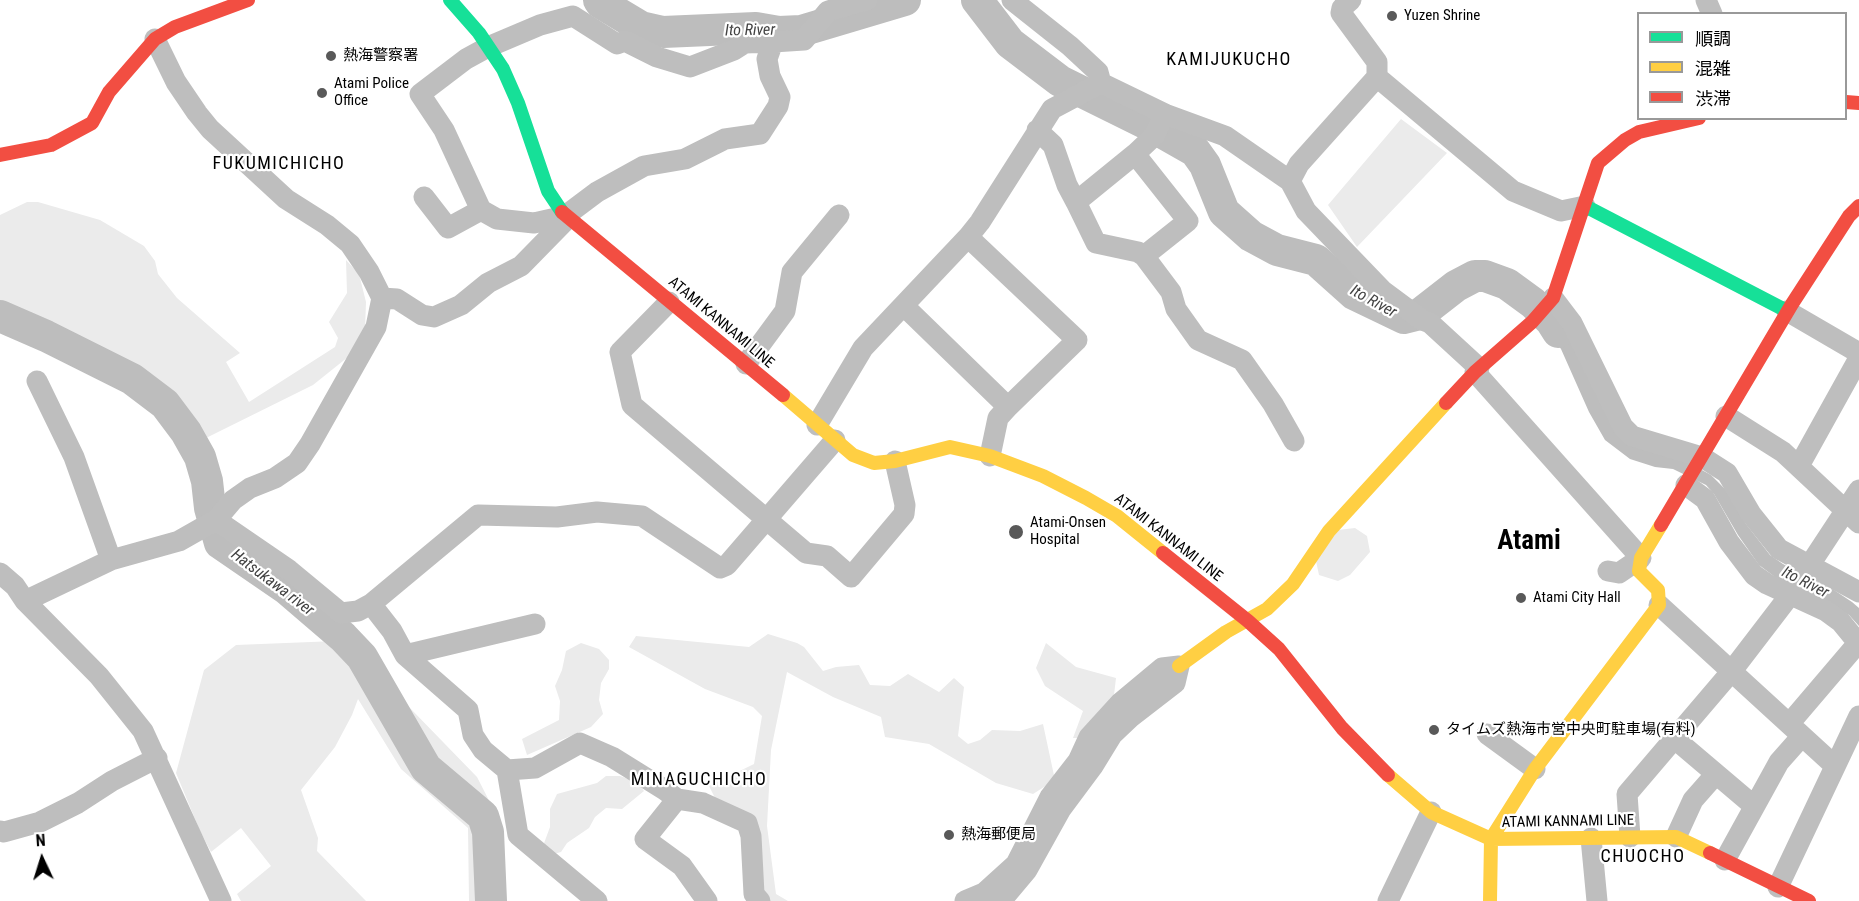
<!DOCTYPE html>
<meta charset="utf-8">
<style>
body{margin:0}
#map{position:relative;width:1859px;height:901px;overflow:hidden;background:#fff;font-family:"Roboto Condensed","Noto Sans JP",sans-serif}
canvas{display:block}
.legend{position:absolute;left:1637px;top:12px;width:210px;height:108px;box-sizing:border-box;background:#fff;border:2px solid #999;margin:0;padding:8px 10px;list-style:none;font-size:18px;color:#000}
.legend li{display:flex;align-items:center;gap:12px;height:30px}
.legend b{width:30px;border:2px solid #999}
.north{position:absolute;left:12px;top:829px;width:60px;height:60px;-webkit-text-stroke:4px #fff;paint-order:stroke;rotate:356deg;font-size:16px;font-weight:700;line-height:24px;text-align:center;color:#000}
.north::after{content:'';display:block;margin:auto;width:21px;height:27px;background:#000;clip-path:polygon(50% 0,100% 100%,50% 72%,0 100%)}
</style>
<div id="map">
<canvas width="1859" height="901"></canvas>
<ul class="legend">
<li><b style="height:8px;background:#16e098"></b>順調</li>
<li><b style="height:8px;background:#ffcf43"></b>混雑</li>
<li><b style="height:8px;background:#f24e42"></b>渋滞</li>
</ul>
<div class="north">N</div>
</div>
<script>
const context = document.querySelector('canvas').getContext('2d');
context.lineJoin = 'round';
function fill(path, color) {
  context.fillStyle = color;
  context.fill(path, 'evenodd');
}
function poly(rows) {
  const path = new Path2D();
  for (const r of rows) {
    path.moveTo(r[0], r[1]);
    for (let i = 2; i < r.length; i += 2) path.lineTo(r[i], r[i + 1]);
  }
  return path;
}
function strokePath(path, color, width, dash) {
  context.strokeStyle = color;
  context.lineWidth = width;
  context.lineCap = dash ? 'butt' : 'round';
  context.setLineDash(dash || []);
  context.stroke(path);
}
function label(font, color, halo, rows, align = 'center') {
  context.font = font + ' "Roboto Condensed","Noto Sans JP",sans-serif';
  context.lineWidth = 4.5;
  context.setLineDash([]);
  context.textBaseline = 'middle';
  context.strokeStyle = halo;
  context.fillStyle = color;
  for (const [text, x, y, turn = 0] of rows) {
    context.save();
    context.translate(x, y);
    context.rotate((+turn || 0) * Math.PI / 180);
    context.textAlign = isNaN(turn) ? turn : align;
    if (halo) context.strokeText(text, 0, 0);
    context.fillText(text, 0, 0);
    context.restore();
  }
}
fill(poly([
 [1401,119,1447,153,1357,247,1328,205],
 [27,202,38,202,100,220,144,246,155,261,158,274,177,298,240,353,226,362,249,402,335,347,338,338,329,322,347,293,346,260,359,274,366,302,365,330,353,353,313,385,206,438,176,399,135,373,64,336,56,328,8,320,0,321,0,215],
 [1355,528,1367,536,1370,552,1350,575,1338,581,1319,575,1316,561,1338,530],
 [768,634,797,643,804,647,823,671,836,667,859,665,870,685,890,686,908,674,939,692,954,678,964,687,958,736,968,744,980,740,992,730,1020,731,1043,724,1055,780,1033,794,996,783,929,744,885,737,881,717,833,697,787,672,771,750,767,826,776,894,788,901,768,901,756,892,748,825,717,802,709,786,754,764,762,716,753,707,705,689,629,647,636,636,749,647],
 [336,641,359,645,376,673,477,777,500,822,502,863,506,901,469,901,468,828,401,769,358,699,352,715,335,747,301,790,318,838,317,851,366,901,241,901,237,894,271,866,241,828,211,852,200,831,176,773,204,670,236,645],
 [581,643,599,649,609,660,609,669,601,683,599,700,603,714,591,727,527,755,522,739,559,720,560,701,555,686,562,670,566,651],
 [1046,643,1076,667,1116,678,1114,695,1080,738,1073,738,1083,711,1045,686,1036,668],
 [606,776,620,776,637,782,644,791,622,809,606,808,595,817,589,828,567,843,561,852,550,855,543,846,550,827,550,809,557,794,597,783]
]), '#ebebeb');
fill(poly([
 [1531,295,1554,313,1570,338,1599,400,1680,458,1711,475,1725,489,1746,524,1770,555,1783,564,1834,590,1852,602,1859,608,1859,626,1849,615,1779,580,1759,565,1738,535,1714,494,1706,485,1673,469,1655,467,1630,459,1605,440,1589,412,1561,349,1542,324,1526,310]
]), '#bdbdbd');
strokePath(poly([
 [599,0,601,3,641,27,663,32,756,28,779,32,801,31,905,0],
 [977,0,1010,43,1060,81,1151,126,1195,151,1205,165,1224,212,1251,236,1277,250,1316,260,1354,294,1404,318,1420,314,1456,286,1475,276,1485,276,1507,284,1533,303,1551,321,1558,332],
 [0,316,46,336,132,379,165,404,186,432,200,457,207,481,210,508,220,543,287,589,343,637,362,657,426,768,483,816,488,832,491,901]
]), '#bdbdbd', 32);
strokePath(poly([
 [1012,0,1070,46,1098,72,1101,83],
 [1706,0,1712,14],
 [773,42,745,43,734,50,690,67,657,57,625,41,617,44,573,16,540,25,488,47,466,59,420,94,444,130,481,210,497,219,534,223,565,216,597,192,644,166,685,159,725,139,760,134,778,106,780,97,770,76,767,59,773,42,804,40,828,11,867,0],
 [1377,77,1513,191,1561,211,1585,206],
 [1101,83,1165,114,1225,136,1290,181,1306,211,1383,291,1422,320,1430,323,1479,368],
 [1037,130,1053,145,1067,185,1076,202,1135,154,1188,221,1144,256,1138,252,1096,243,1076,202],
 [1135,154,1154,136,1165,114],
 [1290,181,1299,164,1377,77,1377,62,1341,13,1342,8,1351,0],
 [424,197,448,228,481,210],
 [968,237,1077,340,1008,407,998,418,990,456],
 [1144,256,1171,292,1176,309,1198,340,1242,360,1273,404,1294,441],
 [382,298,397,299,422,315,434,317,461,305,488,283,521,266,568,218],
 [1553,298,1572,323,1623,427,1632,436,1702,457,1727,473,1751,514,1779,549,1859,592],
 [669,302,620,352,632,405,806,553,827,556,851,577,904,514,905,505,895,461],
 [904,306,1008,407],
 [1787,311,1859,353],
 [746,364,785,311,792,272,839,215],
 [1475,372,1641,558,1619,573,1608,571],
 [37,381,74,457,111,560],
 [1726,416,1783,452,1859,523],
 [817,425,863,348,968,237,980,222,1052,109,1101,83],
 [1799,466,1859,358],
 [1686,485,1705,499,1729,542,1754,575,1767,584,1826,611,1841,622,1859,644],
 [216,520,289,570,341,613,358,611,371,604,478,515,557,517,597,512,642,516,720,568,727,565,835,440],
 [0,573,15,586,25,601,99,676,143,731,221,901],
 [25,601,111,560,179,541,216,520,233,500,250,488,275,478,297,463,310,444,376,327,382,298,369,272,350,244,327,225,286,199,210,129,197,113,176,82,155,39],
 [371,604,392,631,405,655,468,710,473,735,483,750,507,770,535,768,580,743,612,757,665,790,677,799,703,803,747,823,751,836,754,894,760,901],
 [1659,605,1835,766],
 [405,655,535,624],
 [1789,724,1858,643],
 [1487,734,1535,769],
 [1675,739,1754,806],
 [507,770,518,835,597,901],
 [677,799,645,839,682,866,707,901],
 [0,831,4,832,40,822,78,803,112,781,157,758],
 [1630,837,1627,794,1731,672,1790,595,1859,490],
 [1676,837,1693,800,1715,775],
 [1591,838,1597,901],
 [1725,860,1779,762,1802,736],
 [1778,887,1859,716],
 [965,901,984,893,1016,864,1050,797,1078,761,1089,737,1120,703,1162,668,1179,666,1175,683,1131,717,1112,735,1093,766,1061,809,1027,870,1001,901],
 [1388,901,1431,812]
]), '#bebebe', 21);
strokePath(poly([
 [450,0,479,33,503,69,518,103,548,191,562,212],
 [1585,206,1787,311]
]), '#16e098', 14);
strokePath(poly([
 [783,395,853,455,874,463,895,461,950,447,990,456,1043,476,1086,498,1117,516,1163,553],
 [1179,666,1226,632,1267,609,1293,584,1329,531,1446,403],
 [1388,775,1431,812,1491,839,1676,837,1710,853],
 [1490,901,1491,839,1535,769,1659,605,1658,590,1639,571,1641,558,1661,525]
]), '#ffcf43', 14);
strokePath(poly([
 [1846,102,1859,103],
 [0,155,51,145,92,123,109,92,155,39,175,27,248,0],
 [562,212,783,395],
 [1446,403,1475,372,1532,322,1553,298,1598,163,1625,140,1639,132,1699,118],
 [1661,525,1792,304,1849,216,1859,206],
 [1163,553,1248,621,1279,649,1342,728,1388,775],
 [1710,853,1809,901]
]), '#f24e42', 14);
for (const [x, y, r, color] of [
 [1392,16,6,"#595959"],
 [331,56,6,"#595959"],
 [322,93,6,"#595959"],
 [1016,532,8,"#595959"],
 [1521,598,6,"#595959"],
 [1434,730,6,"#595959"],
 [949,835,6,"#595959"]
]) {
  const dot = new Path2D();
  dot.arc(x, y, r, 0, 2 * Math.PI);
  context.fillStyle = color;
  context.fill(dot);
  strokePath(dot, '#fff', 2);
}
label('15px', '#000', '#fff', [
 ["Yuzen Shrine",1404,16],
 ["熱海警察署",343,56],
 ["Atami Police",334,84],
 ["Office",334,101],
 ["Atami-Onsen",1030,523],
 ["Hospital",1030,540],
 ["Atami City Hall",1533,598],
 ["タイムズ熱海市営中央町駐車場(有料)",1446,730],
 ["熱海郵便局",961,835]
], 'left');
label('15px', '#000', '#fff', [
 ["ATAMI KANNAMI LINE",721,323,40],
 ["ATAMI KANNAMI LINE",1168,538,38],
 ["ATAMI KANNAMI LINE",1568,822,-1]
]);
label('italic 16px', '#424242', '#fff', [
 ["Ito River",750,31,-1],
 ["Ito River",1373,302,29],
 ["Hatsukawa river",272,583,37],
 ["Ito River",1805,583,27]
]);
context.letterSpacing = '1.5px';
label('18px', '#000', '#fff', [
 ["KAMIJUKUCHO",1229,60],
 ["FUKUMICHICHO",279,164],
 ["MINAGUCHICHO",699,780],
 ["CHUOCHO",1643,857]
]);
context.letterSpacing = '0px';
label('bold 27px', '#000', '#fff', [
 ["Atami",1529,542]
]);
</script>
